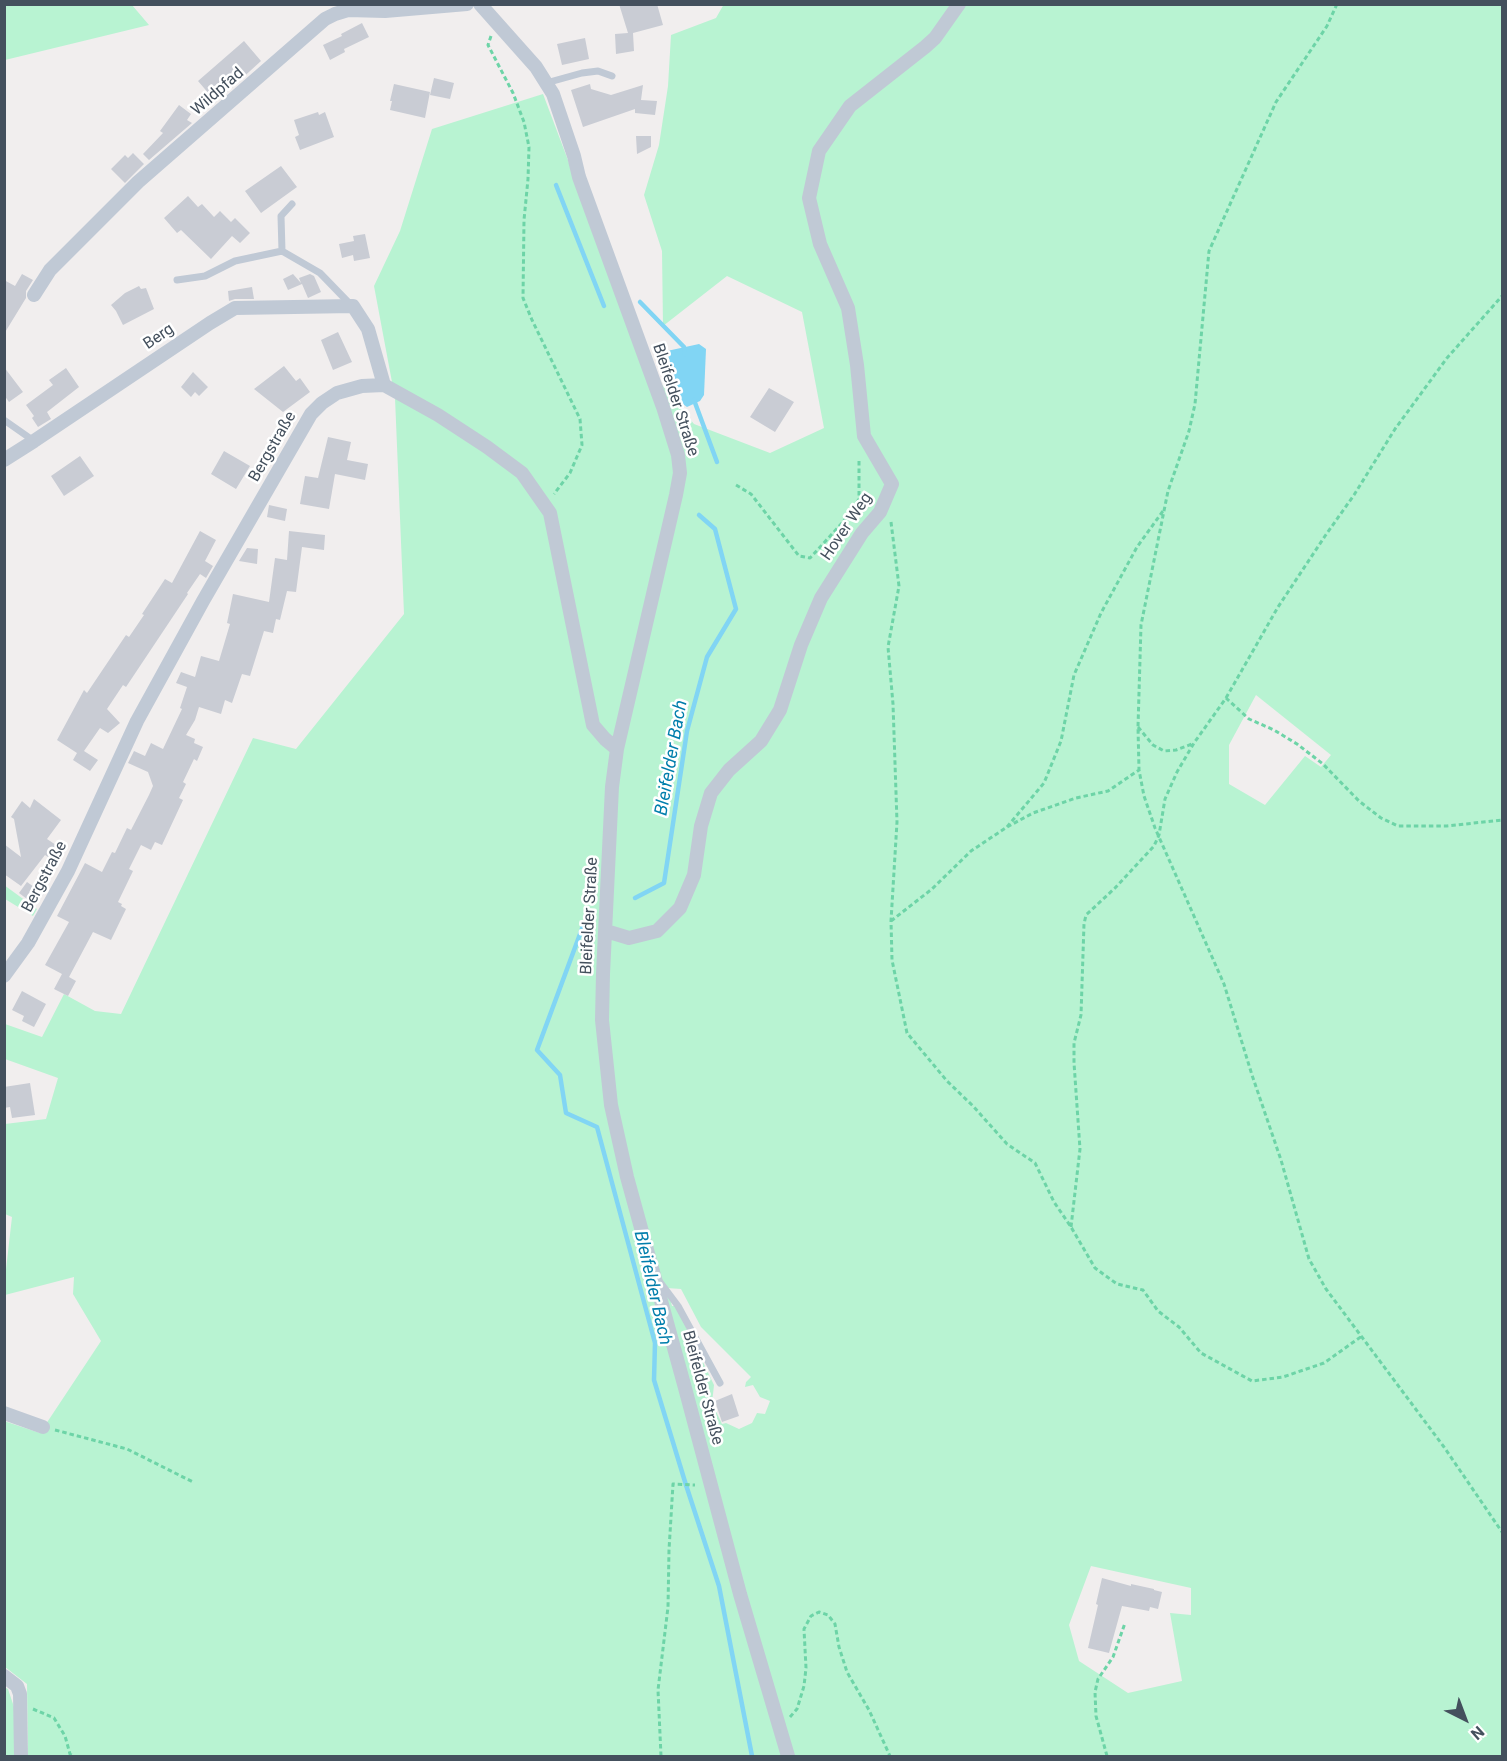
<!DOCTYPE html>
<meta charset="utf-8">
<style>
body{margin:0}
#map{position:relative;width:1507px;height:1761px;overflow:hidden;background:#f1eeee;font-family:Roboto,sans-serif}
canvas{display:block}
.frame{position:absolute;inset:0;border:6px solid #44505d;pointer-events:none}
.north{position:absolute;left:1435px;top:1689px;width:60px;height:60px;-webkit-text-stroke:4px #fff;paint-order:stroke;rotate:138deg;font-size:16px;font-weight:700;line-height:24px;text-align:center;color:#44505d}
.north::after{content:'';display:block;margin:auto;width:21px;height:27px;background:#44505d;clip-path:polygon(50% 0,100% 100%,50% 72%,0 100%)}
</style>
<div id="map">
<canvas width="1507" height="1761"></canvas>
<div class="frame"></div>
<div class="north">N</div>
</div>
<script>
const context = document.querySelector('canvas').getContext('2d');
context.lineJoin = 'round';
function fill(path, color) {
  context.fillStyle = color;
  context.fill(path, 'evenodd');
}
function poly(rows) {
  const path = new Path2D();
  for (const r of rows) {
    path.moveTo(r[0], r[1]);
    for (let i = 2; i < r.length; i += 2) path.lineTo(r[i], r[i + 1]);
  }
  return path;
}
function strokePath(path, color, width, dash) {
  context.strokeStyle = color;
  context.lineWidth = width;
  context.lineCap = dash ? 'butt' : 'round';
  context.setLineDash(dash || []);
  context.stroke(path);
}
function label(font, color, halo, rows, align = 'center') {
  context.font = font + ' Roboto,sans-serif';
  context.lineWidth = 5;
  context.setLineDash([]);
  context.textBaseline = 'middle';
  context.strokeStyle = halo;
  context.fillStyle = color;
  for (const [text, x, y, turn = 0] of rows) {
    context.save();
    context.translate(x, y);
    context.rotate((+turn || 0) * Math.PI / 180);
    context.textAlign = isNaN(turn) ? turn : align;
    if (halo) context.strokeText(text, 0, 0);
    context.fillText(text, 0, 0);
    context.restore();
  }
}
fill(poly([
 [724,4,1502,5,1502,1756,28,1756,27,1684,5,1667,4,1421,40,1433,101,1341,73,1294,74,1277,5,1295,5,1278,12,1217,5,1214,5,1124,46,1119,58,1078,5,1059,5,1024,42,1037,64,994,95,1011,121,1014,253,738,296,749,404,614,395,398,374,286,400,231,432,129,543,94,645,364,694,424,770,453,824,428,802,312,727,276,663,326,662,251,644,195,659,145,668,86,671,35,716,18],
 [1256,695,1331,755,1321,767,1305,756,1265,805,1229,784,1229,745],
 [667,1288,681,1289,701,1327,751,1377,746,1382,745,1387,753,1385,760,1397,770,1401,765,1414,757,1413,752,1423,739,1429,726,1423,722,1424,712,1403,714,1385,676,1306,672,1306],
 [1091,1566,1191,1588,1191,1615,1170,1613,1182,1681,1128,1693,1079,1661,1069,1625],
 [4,5,132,5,149,25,5,60],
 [4,885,37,909,33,916,5,899],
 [4,1687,8,1689,14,1707,14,1756,5,1756]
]), '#b8f3d2');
fill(poly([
 [699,344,706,349,704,395,700,401,687,407,680,402,667,351]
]), '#81d5f4');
strokePath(poly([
 [556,185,604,306],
 [640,302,684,347,685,354],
 [694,400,717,462],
 [635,898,664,883,687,731,707,657,736,609,715,529,699,515],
 [583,926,537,1050,560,1075,566,1113,597,1127,655,1343,654,1380,686,1485,719,1586,752,1756]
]), '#81d5f4', 4.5);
fill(poly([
 [619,4,657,4,663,25,633,33,634,51,616,54,615,34,628,33],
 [362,23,369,37,344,49,345,52,330,60,323,45,342,36,341,34],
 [585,38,589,59,562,65,557,44],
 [244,41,261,61,216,102,198,81],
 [434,78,454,83,450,99,430,95],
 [394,84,430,92,425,118,390,110,392,101,390,101],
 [590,84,591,89,611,95,643,85,641,100,657,101,655,115,635,113,635,109,583,127,571,90],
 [179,105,191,114,187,120,192,123,149,160,143,154,163,133,160,131],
 [318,112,319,115,325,112,334,137,300,150,295,137,299,135,294,120],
 [636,136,651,136,651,147,637,154],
 [133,153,144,164,125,183,111,169,125,155,128,158],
 [281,166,297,187,261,213,245,191],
 [188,196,198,207,202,204,214,217,220,211,231,222,235,218,250,233,240,243,232,236,211,259,181,230,177,233,164,218],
 [365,234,370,258,354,261,353,255,342,258,339,244,354,241,353,236],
 [22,274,33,280,26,291,26,298,4,334,4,280,15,286],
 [293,274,301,283,299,278,310,274,314,276,321,292,308,298,302,284,288,290,283,279],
 [139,286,141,289,146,288,154,309,123,325,116,311,111,305,125,293],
 [252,287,254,299,235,299,229,301,228,291],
 [338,332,352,362,333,370,321,340],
 [284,366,296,381,300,378,310,392,283,412,254,389],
 [4,367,23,392,9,402,4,395],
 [66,368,79,387,47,412,51,419,38,427,32,418,34,416,26,405,53,385,49,380],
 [193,372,208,387,199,396,195,392,191,397,181,387],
 [769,388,794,402,775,432,750,417],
 [328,437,351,442,347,460,368,464,365,480,335,474,329,509,300,504,305,476,318,478],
 [224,451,250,466,236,489,211,474],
 [80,456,94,476,64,496,51,476],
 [269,505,287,509,285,521,267,517],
 [200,531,216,540,205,561,213,566,206,578,200,574,187,593,188,594,126,687,123,685,107,709,120,723,108,733,100,728,84,751,98,760,90,771,73,760,77,753,57,740,84,690,87,693,126,635,129,637,144,615,142,614,165,579,172,583],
 [289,531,325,535,324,550,302,547,296,592,287,591,280,620,276,619,273,633,264,631,250,676,242,674,232,703,225,700,221,714,199,707,195,720,186,735,195,739,194,743,203,747,197,761,194,759,183,782,186,784,179,798,183,800,162,845,155,842,151,850,141,845,129,869,133,871,118,902,122,904,121,906,126,909,111,940,93,932,69,977,76,981,68,996,54,989,62,974,45,965,69,922,57,916,85,863,102,872,112,852,115,853,127,828,131,830,149,795,153,786,148,772,128,763,134,751,145,756,151,743,163,749,182,709,180,708,187,687,176,683,181,672,195,677,201,656,219,661,230,624,227,623,233,594,269,602,275,558,287,560],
 [247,548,258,549,257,564,239,561],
 [34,799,61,820,47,839,65,851,57,863,45,855,21,886,4,874,4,844,21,857,14,819,11,817,22,801,30,808],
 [27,882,44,894,35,905,19,893],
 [22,991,46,1004,34,1027,22,1021,24,1016,12,1010],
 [30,1083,35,1115,12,1118,10,1107,4,1108,4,1087],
 [732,1394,739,1416,722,1422,715,1401],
 [1102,1578,1131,1586,1131,1584,1154,1589,1154,1590,1162,1592,1158,1609,1150,1607,1149,1611,1122,1606,1109,1653,1088,1648,1098,1605,1096,1604]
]), '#c9ccd4');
strokePath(poly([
 [1337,4,1327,26,1276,102,1209,251,1195,404,1189,431,1168,491,1141,625,1138,727,1139,770,1144,796,1155,828,1224,984,1252,1075,1281,1160,1309,1259,1326,1289,1444,1447,1502,1532],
 [491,36,488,45,513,93,524,122,529,147,528,179,524,220,523,298,532,320,580,419,582,445,570,473,554,494],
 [736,485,751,494,799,556,810,558,843,522,859,499,859,458],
 [891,522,899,586,888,647,893,704,897,822,891,921,892,960,907,1033,947,1081,973,1106,1007,1144,1035,1163,1054,1202,1071,1227,1095,1268,1117,1284,1143,1290,1158,1311,1179,1327,1201,1353,1252,1381,1283,1377,1324,1363,1362,1336],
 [1226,698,1278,607,1325,536,1354,495,1395,429,1447,358,1502,296],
 [1138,727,1153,745,1164,751,1176,750,1192,744],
 [1007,827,1044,783,1061,741,1074,675,1101,613,1137,547,1163,511],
 [891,921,932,889,971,851,1007,827,1033,813,1076,798,1108,791,1139,770],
 [1071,1227,1080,1149,1074,1063,1074,1043,1081,1015,1084,924,1086,915,1115,888,1154,846,1159,835,1165,799,1177,772,1194,743,1226,698,1249,719,1274,730,1297,744,1323,764,1359,801,1381,818,1398,826,1447,826,1502,820],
 [55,1430,127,1449,193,1482],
 [33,1709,54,1718,65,1736,70,1754,73,1756],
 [790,1717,797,1709,804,1686,806,1668,804,1629,811,1616,819,1612,828,1615,835,1624,839,1647,847,1672,869,1710,890,1756],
 [661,1756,658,1690,668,1607,669,1550,673,1484,695,1485],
 [1107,1756,1096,1716,1095,1692,1098,1679,1113,1657,1125,1623]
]), '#6dd4a7', 3, [4.5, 3]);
strokePath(poly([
 [546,83,582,73,598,71,612,76],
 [282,251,281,216,292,204],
 [177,280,205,276,235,261,282,251,320,273,351,305],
 [4,420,34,441],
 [660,1282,678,1306,720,1383]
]), '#c0c9d5', 7);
strokePath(poly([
 [480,4,536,67,553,94,574,156,579,177,663,407,678,455,680,473,676,495,617,749,612,787,603,974,602,1020,611,1105,627,1177,685,1388,740,1594,788,1756],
 [34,295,50,270,138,182,325,19,335,14,348,10,385,11,467,4],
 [4,460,34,441,210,323,235,308,353,306,368,329,384,385],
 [606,931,629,938,657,931,680,908,694,875,701,826,711,793,729,770,761,741,780,710,801,645,821,598,862,533,880,512,892,484,864,436,857,365,848,308,820,244,809,198,819,151,850,106,925,47,935,38,959,4],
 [4,976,28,943,68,871,137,721,203,601,311,414,322,403,337,393,362,386,384,385,438,415,487,447,522,473,550,513,593,725,605,739,617,749],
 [4,1413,43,1427],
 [4,1676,17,1686,20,1694,21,1756]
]), '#c0c9d5', 14);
label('16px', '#44505d', '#fff', [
 ["Wildpfad",218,92,-41],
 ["Berg",159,337,-34],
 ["Bleifelder Straße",675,400,72],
 ["Bergstraße",273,447,-60],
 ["Hover Weg",847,527,-56],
 ["Bergstraße",45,877,-62],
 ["Bleifelder Straße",590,916,-87],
 ["Bleifelder Straße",702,1388,75]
]);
label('italic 18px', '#017eac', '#fff', [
 ["Bleifelder Bach",672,758,-80],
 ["Bleifelder Bach",652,1288,77]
]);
</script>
